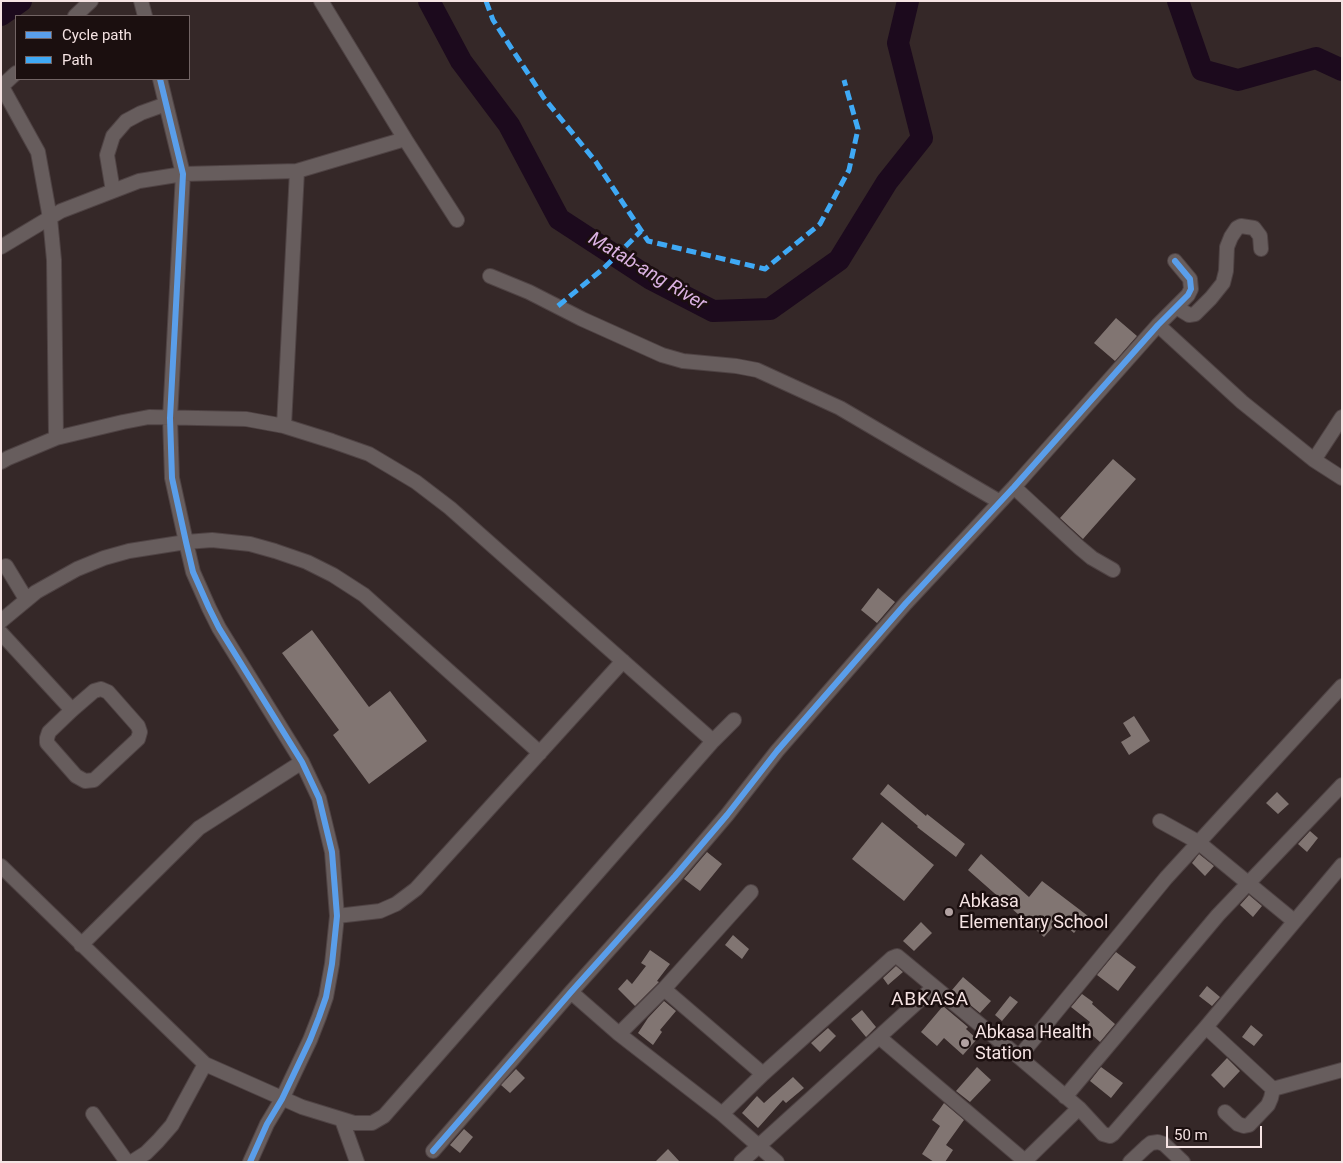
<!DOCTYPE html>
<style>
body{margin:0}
#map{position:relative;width:1343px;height:1163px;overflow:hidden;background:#352828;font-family:Roboto,sans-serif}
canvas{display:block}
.frame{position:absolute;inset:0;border:2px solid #f5e3e3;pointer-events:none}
.legend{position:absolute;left:15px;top:15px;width:175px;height:65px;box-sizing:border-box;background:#1b0f0f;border:1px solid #726464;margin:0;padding:6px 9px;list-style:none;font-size:15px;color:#f5e3e3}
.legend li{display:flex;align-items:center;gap:10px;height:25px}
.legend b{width:25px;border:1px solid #726464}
.scale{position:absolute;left:1166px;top:1126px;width:96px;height:22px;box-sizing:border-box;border:2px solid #f5e3e3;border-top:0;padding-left:6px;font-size:15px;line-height:18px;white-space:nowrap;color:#f5e3e3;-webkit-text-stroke:4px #1b0f0f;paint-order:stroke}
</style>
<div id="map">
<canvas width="1343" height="1163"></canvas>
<div class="frame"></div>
<ul class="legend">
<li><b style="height:6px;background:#5a9eea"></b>Cycle path</li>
<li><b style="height:6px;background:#3fa9f5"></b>Path</li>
</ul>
<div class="scale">50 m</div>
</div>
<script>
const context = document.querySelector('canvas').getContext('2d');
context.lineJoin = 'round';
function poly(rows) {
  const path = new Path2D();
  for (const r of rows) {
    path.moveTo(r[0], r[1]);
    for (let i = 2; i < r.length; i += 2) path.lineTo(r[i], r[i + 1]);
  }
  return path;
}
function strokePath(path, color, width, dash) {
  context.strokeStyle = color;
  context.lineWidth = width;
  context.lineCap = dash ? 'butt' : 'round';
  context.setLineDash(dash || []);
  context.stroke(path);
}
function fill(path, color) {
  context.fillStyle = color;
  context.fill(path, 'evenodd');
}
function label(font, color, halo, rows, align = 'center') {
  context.font = font + ' Roboto,sans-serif';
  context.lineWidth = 5;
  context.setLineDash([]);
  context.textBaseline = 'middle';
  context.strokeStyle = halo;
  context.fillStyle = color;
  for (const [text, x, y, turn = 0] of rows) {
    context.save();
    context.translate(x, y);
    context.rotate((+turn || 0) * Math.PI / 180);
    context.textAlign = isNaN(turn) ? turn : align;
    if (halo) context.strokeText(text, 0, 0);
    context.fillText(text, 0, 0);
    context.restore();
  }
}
strokePath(poly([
 [429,1,461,61,509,125,559,219,651,279,713,311,770,309,839,260,887,182,922,138,898,43,908,1],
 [1178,1,1202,70,1238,80,1316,58,1342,70],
 [1,15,21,1]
]), '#1c0a1d', 22);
fill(poly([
 [1116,318,1137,336,1115,361,1094,343],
 [1113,459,1136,479,1083,539,1060,518],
 [878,588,895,602,877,623,861,610],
 [312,630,369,707,390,691,427,741,369,784,333,735,339,730,282,653],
 [1134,716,1150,741,1129,755,1121,742,1131,736,1123,723],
 [888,784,926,816,927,814,965,844,956,857,917,827,918,826,880,794],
 [1277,792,1289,804,1278,814,1266,803],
 [882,822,934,865,904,901,852,859],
 [1310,831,1318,838,1307,852,1298,844],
 [707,852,722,864,700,891,684,879],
 [981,854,1029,897,1042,881,1088,916,1074,933,1059,920,1044,937,968,870],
 [1199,854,1214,866,1205,876,1192,863],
 [1249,895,1262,906,1253,917,1240,905],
 [921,922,932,933,914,951,903,941],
 [733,935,749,949,742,959,725,945],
 [650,950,670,964,657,981,659,982,635,1006,618,989,627,979,632,984,646,966,641,963],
 [1116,952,1136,967,1118,991,1097,975],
 [896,966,903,972,888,985,883,978],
 [963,977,991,1001,980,1013,952,990],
 [1207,986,1220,997,1212,1006,1199,996],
 [1082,994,1093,1002,1092,1004,1115,1024,1100,1042,1085,1029,1090,1022,1071,1007],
 [1010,996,1018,1002,1002,1021,995,1015],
 [664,1001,676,1011,660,1030,662,1032,653,1045,638,1033,648,1018],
 [943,1006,968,1027,966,1029,977,1039,963,1055,944,1038,937,1046,921,1032],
 [862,1010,876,1027,866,1037,851,1019],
 [1251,1025,1263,1035,1254,1046,1242,1037],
 [828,1028,836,1036,820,1052,811,1043],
 [1227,1058,1240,1071,1224,1088,1211,1075],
 [977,1067,991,1080,970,1102,956,1091],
 [1101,1067,1123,1083,1111,1098,1090,1081],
 [516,1069,525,1078,510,1093,501,1085],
 [793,1077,804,1088,786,1103,783,1100,758,1128,742,1113,757,1096,764,1103],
 [944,1103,964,1120,946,1145,953,1150,945,1162,934,1162,922,1154,940,1126,932,1120],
 [464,1129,473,1137,460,1153,450,1145],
 [668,1149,680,1162,655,1162]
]), '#817572');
const minor = poly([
 [141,1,145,16],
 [75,16,91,1],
 [160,79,183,174,170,418,172,478,186,542,193,572,209,608,219,628,302,762,319,798,332,852,337,916,332,964,326,997,319,1017,310,1040,282,1099,267,1124,250,1162],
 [1,87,16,73],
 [2,87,38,152,50,218,54,260,56,438],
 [405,139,457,220],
 [113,191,107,155,113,136,126,121,141,113,166,104],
 [1,247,61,211,139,181,183,174,297,171,405,139,321,1],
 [490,276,529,292,582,319,662,355,683,361,736,366,757,370,840,408,1000,502],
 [1176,307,1189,315,1195,314,1211,298,1223,283,1226,271,1227,247,1231,237,1237,228,1241,226,1254,228,1260,236,1261,249],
 [1158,325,1242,402,1314,460,1342,478],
 [284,426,297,171],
 [1314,460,1342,417],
 [1,462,8,458,56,438,123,422,149,417,246,419,284,426,332,441,369,454,416,482,450,508,713,741],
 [1014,487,1080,548,1092,558,1113,570],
 [6,566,26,599],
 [1,621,36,592,77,569,104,558,129,551,186,542,212,540,250,544,275,551,307,562,333,575,364,595,540,753],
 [1,633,72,710],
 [101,689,108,692,138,726,140,732,138,739,94,780,85,781,76,776,47,743,47,738,49,732,72,710,94,691,101,689],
 [1160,821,1198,842,1294,921],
 [1,866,205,1064,302,1107,354,1123,372,1123,384,1116,713,741,734,720],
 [337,916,380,911,396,904,416,889,623,661],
 [81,945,199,828,302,762],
 [664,989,763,1074],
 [571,992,619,1034,722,1114,777,1162],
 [1206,1027,1273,1089,1342,1070],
 [619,1034,664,989,751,892],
 [879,1037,1025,1161],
 [1019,1057,1166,878,1342,686],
 [1065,1097,1218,915,1342,785],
 [1225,1112,1238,1124,1244,1126,1249,1125,1268,1105,1271,1098,1273,1089],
 [93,1114,127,1162],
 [722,1114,763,1074,892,958,897,956,1019,1057,1079,1108,1103,1134,1110,1136,1113,1134,1206,1027,1342,865],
 [342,1120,357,1162],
 [433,1151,571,992,675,876,727,815,777,751,906,603,1014,487,1158,325,1188,295,1191,289,1190,279,1175,261],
 [132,1162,146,1153,158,1141,172,1125,205,1064],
 [741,1162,934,987],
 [1024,1162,1079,1108],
 [1130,1162,1146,1147,1151,1143,1158,1142,1164,1144,1183,1162]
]);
strokePath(minor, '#4f4344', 16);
strokePath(minor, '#675d5d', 14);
strokePath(poly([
 [486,1,493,20,544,98,596,162,648,241,765,269,820,224,849,170,858,129,844,80],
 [558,306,604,268,641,231]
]), '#3fa9f5', 5, [10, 5]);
strokePath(poly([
 [160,79,183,174,170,418,172,478,186,542,193,572,209,608,219,628,302,762,319,798,332,852,337,916,332,964,326,997,319,1017,310,1040,282,1099,267,1124,250,1162],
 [433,1151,571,992,675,876,727,815,777,751,906,603,1014,487,1158,325,1188,295,1191,289,1190,279,1175,261]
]), '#5a9eea', 6);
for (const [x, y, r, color] of [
 [949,912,5,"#b2a2a2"],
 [965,1043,5,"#b2a2a2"]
]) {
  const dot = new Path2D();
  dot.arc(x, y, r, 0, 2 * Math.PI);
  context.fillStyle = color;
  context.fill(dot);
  strokePath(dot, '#1b0f0f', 2);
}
label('18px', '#f5e3e3', '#1b0f0f', [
 ["Abkasa",959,902],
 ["Elementary School",959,923],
 ["Abkasa Health",975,1033],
 ["Station",975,1054]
], 'left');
label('italic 19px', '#dbb2e2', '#1b0f0f', [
 ["Matab-ang River",647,272,31]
]);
context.letterSpacing = '1px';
label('19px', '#f5e3e3', '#1b0f0f', [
 ["ABKASA",930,1000]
]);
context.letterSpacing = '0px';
</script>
